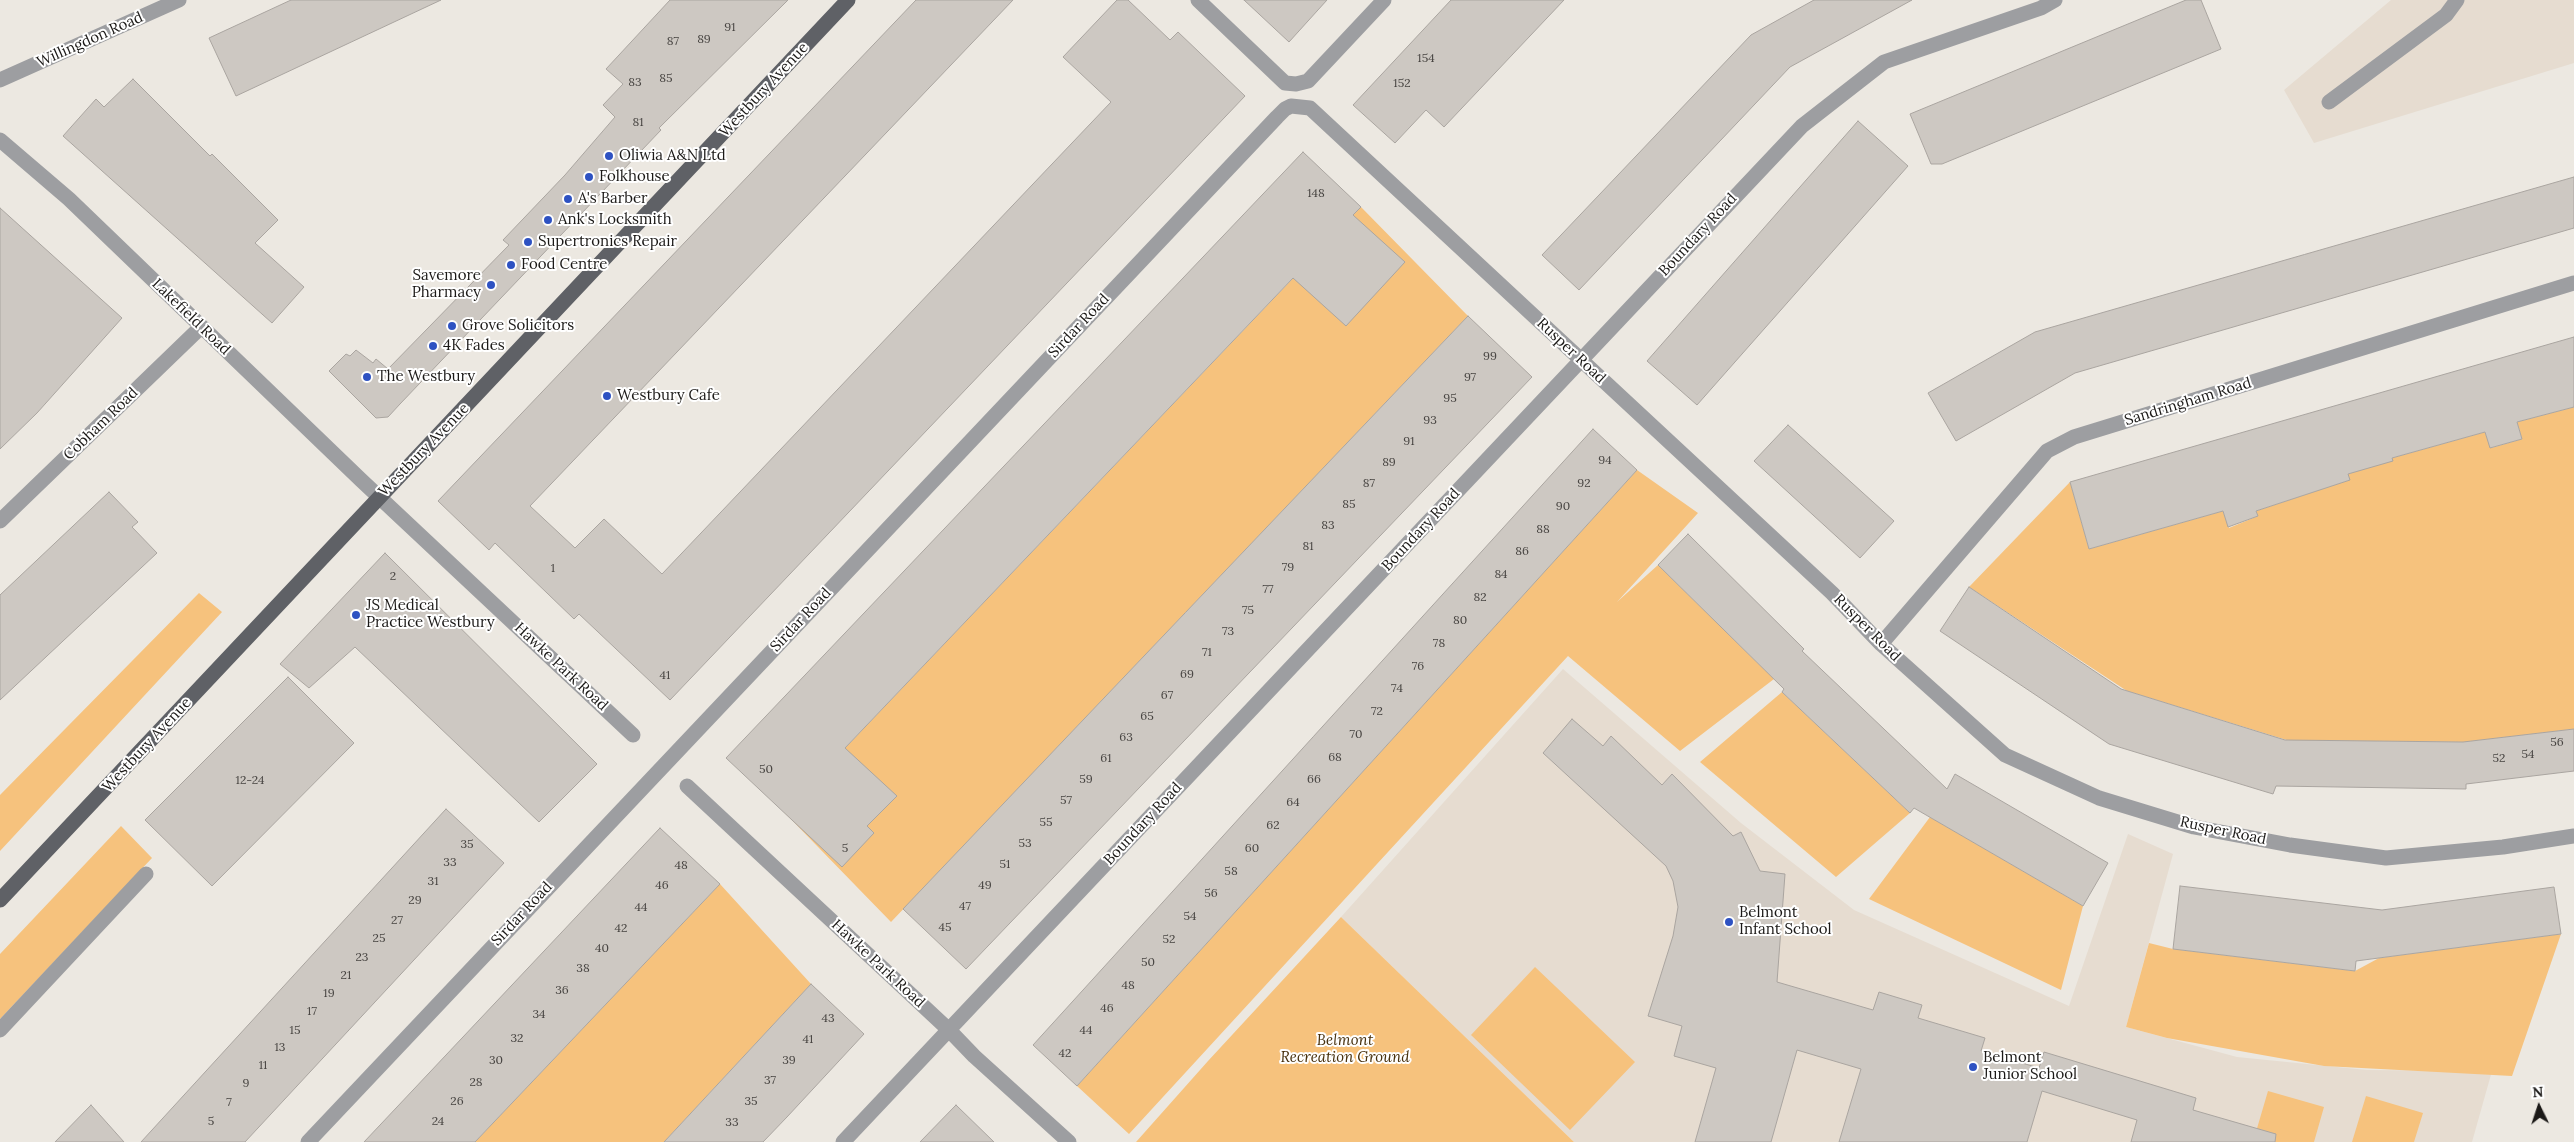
<!DOCTYPE html>
<style>
body{margin:0}
#map{position:relative;width:2574px;height:1142px;overflow:hidden;background:#ece8e1;font-family:Lora,serif}
canvas{display:block}
.north{position:absolute;left:2514px;top:1082px;width:50px;height:50px;-webkit-text-stroke:4px #fff;paint-order:stroke;rotate:356deg;font-size:14px;font-weight:700;line-height:20px;text-align:center;color:#1b1917}
.north::after{content:'';display:block;margin:auto;width:18px;height:22px;background:#1b1917;clip-path:polygon(50% 0,100% 100%,50% 72%,0 100%)}
</style>
<div id="map">
<canvas width="2574" height="1142"></canvas>
<div class="north">N</div>
</div>
<script>
const context = document.querySelector('canvas').getContext('2d');
context.lineJoin = 'round';
function fill(path, color) {
  context.fillStyle = color;
  context.fill(path, 'evenodd');
}
function poly(rows) {
  const path = new Path2D();
  for (const r of rows) {
    path.moveTo(r[0], r[1]);
    for (let i = 2; i < r.length; i += 2) path.lineTo(r[i], r[i + 1]);
  }
  return path;
}
function strokePath(path, color, width, dash) {
  context.strokeStyle = color;
  context.lineWidth = width;
  context.lineCap = dash ? 'butt' : 'round';
  context.setLineDash(dash || []);
  context.stroke(path);
}
function label(font, color, halo, rows, align = 'center') {
  context.font = font + ' Lora,serif';
  context.lineWidth = 4;
  context.setLineDash([]);
  context.textBaseline = 'middle';
  context.strokeStyle = halo;
  context.fillStyle = color;
  for (const [text, x, y, turn = 0] of rows) {
    context.save();
    context.translate(x, y);
    context.rotate((+turn || 0) * Math.PI / 180);
    context.textAlign = isNaN(turn) ? turn : align;
    if (halo) context.strokeText(text, 0, 0);
    context.fillText(text, 0, 0);
    context.restore();
  }
}
fill(poly([
 [2391,0,2574,0,2574,63,2314,143,2284,90],
 [1563,669,1741,823,1854,910,2069,1006,2128,834,2173,854,2126,1027,2237,1057,2367,1070,2492,1071,2472,1142,1574,1142,1341,917]
]), '#e6dcd0');
fill(poly([
 [1361,207,1468,316,891,922,784,812],
 [2574,407,2574,729,2467,742,2290,741,2127,691,1969,587,2070,482,2089,549,2223,511,2229,528,2258,516,2256,511,2349,480,2348,474,2392,458,2485,432,2491,448,2522,439,2517,422],
 [1637,470,1698,513,1617,602,1658,565,1774,679,1680,751,1568,656,1129,1134,1077,1086],
 [199,593,222,612,0,851,0,795],
 [1782,692,1910,813,1836,877,1700,762],
 [1930,817,2083,906,2061,990,1869,899],
 [121,826,152,858,0,1019,0,954],
 [720,884,811,984,664,1142,475,1142],
 [1341,917,1574,1142,1136,1142,1208,1061],
 [2561,934,2512,1076,2324,1066,2167,1038,2126,1027,2149,943,2173,949,2355,971,2379,958],
 [1535,967,1635,1062,1570,1130,1471,1035],
 [2268,1091,2324,1107,2314,1142,2253,1142],
 [2366,1096,2423,1113,2414,1142,2352,1142]
]), '#f6c27d');
const building = poly([
 [291,0,441,0,236,96,209,38,291,0],
 [670,0,788,0,659,128,661,130,400,404,388,417,376,418,329,371,346,354,350,356,356,350,373,363,376,359,388,369,509,245,503,240,565,175,615,117,603,105,623,84,606,69,670,0],
 [916,0,1013,0,530,506,575,548,604,519,662,574,1111,102,1063,57,1117,0,1128,0,1170,40,1178,32,1245,96,670,700,579,614,574,619,495,543,489,550,438,501,916,0],
 [1244,0,1327,0,1289,42,1244,0],
 [1451,0,1564,0,1444,127,1426,110,1395,143,1353,105,1451,0],
 [1814,0,1912,0,1790,67,1579,290,1542,255,1751,35,1814,0],
 [2186,0,2201,0,2221,49,1942,164,1931,164,1910,114,2186,0],
 [133,79,210,156,212,154,278,220,255,243,304,287,272,323,63,136,96,99,104,107,133,79],
 [1858,121,1908,166,1697,405,1647,361,1858,121],
 [1303,152,1361,207,1353,215,1405,262,1346,326,1293,278,845,748,897,796,867,826,874,833,842,867,726,758,1303,152],
 [2574,177,2574,228,2075,373,1956,441,1928,393,2035,332,2574,177],
 [0,208,122,318,37,413,0,449,0,208],
 [1468,316,1532,377,966,969,903,909,1468,316],
 [2574,337,2574,407,2517,422,2522,439,2490,448,2485,432,2392,458,2393,461,2348,474,2350,480,2256,511,2258,516,2228,527,2223,511,2089,549,2070,482,2574,337],
 [1788,425,1894,521,1860,558,1754,461,1788,425],
 [1593,429,1637,470,1077,1086,1033,1045,1593,429],
 [109,492,138,522,132,527,157,553,0,700,0,595,109,492],
 [1688,534,1804,649,1802,651,1947,789,1955,774,2108,863,2083,906,1914,808,1910,813,1782,692,1784,689,1658,565,1688,534],
 [385,553,597,764,539,822,355,647,309,688,280,664,385,553],
 [1969,587,2121,689,2285,740,2463,742,2574,729,2574,771,2466,784,2466,789,2276,786,2273,794,2109,744,1940,631,1969,587],
 [288,677,354,743,212,886,145,820,288,677],
 [1572,719,1603,746,1611,736,1662,785,1672,774,1733,836,1741,832,1760,871,1785,874,1777,982,1873,1010,1879,992,1922,1005,1918,1018,1985,1038,1981,1051,2039,1068,2044,1052,2196,1098,2193,1110,2276,1134,2275,1142,2131,1142,2137,1120,2042,1091,2027,1142,1839,1142,1861,1069,1797,1050,1771,1142,1695,1142,1716,1068,1674,1056,1682,1026,1648,1016,1673,936,1678,907,1673,881,1666,866,1543,753,1572,719],
 [446,809,504,863,245,1142,141,1142,446,809],
 [660,828,720,884,475,1142,364,1142,660,828],
 [2180,886,2382,910,2554,887,2561,934,2356,961,2355,971,2173,949,2180,886],
 [811,984,864,1034,787,1117,763,1142,664,1142,811,984],
 [91,1105,124,1142,55,1142,91,1105],
 [956,1105,994,1142,920,1142,956,1105]
]);
fill(building, '#cdc8c2');
strokePath(building, '#aaa5a0', 1);
strokePath(poly([
 [2329,102,2446,15,2457,0],
 [0,1030,146,874]
]), '#9d9ea1', 15);
strokePath(poly([
 [1198,0,1285,83,1296,84,1308,81,1384,0],
 [0,80,179,0],
 [0,140,69,199,361,480,633,735],
 [0,521,201,327],
 [1881,644,2047,451,2074,437,2574,283],
 [687,786,949,1030,974,1056,1069,1142],
 [308,1142,1277,117,1285,109,1291,106,1310,108,1832,593,1881,644,2005,755,2099,798,2194,827,2290,845,2386,858,2503,847,2574,836],
 [843,1142,1802,126,1884,62,2041,8,2055,0]
]), '#9d9ea1', 15);
strokePath(poly([
 [0,900,848,0]
]), '#5f6166', 15);
for (const [x, y, r, color] of [
 [609,156,5,"#2e52c2"],
 [589,177,5,"#2e52c2"],
 [568,199,5,"#2e52c2"],
 [548,220,5,"#2e52c2"],
 [528,242,5,"#2e52c2"],
 [511,265,5,"#2e52c2"],
 [491,285,5,"#2e52c2"],
 [452,326,5,"#2e52c2"],
 [433,346,5,"#2e52c2"],
 [367,377,5,"#2e52c2"],
 [607,396,5,"#2e52c2"],
 [356,615,5,"#2e52c2"],
 [1729,922,5,"#2e52c2"],
 [1973,1067,5,"#2e52c2"]
]) {
  const dot = new Path2D();
  dot.arc(x, y, r, 0, 2 * Math.PI);
  context.fillStyle = color;
  context.fill(dot);
  strokePath(dot, '#fff', 2);
}
label('12px', '#484542', null, [
 ["91",730,28],
 ["89",704,40],
 ["87",673,42],
 ["154",1426,59],
 ["85",666,79],
 ["83",635,83],
 ["152",1402,84],
 ["81",638,123],
 ["148",1316,194],
 ["99",1490,357],
 ["97",1470,378],
 ["95",1450,399],
 ["93",1430,421],
 ["91",1409,442],
 ["94",1605,461],
 ["89",1389,463],
 ["87",1369,484],
 ["92",1584,484],
 ["85",1349,505],
 ["90",1563,507],
 ["83",1328,526],
 ["88",1543,530],
 ["81",1308,547],
 ["86",1522,552],
 ["79",1288,568],
 ["1",553,569],
 ["84",1501,575],
 ["2",393,577],
 ["77",1268,590],
 ["82",1480,598],
 ["75",1248,611],
 ["80",1460,621],
 ["73",1228,632],
 ["78",1439,644],
 ["71",1207,653],
 ["76",1418,667],
 ["69",1187,675],
 ["41",665,676],
 ["74",1397,689],
 ["67",1167,696],
 ["72",1377,712],
 ["65",1147,717],
 ["70",1356,735],
 ["63",1126,738],
 ["56",2557,743],
 ["54",2528,755],
 ["68",1335,758],
 ["61",1106,759],
 ["52",2499,759],
 ["50",766,770],
 ["59",1086,780],
 ["66",1314,780],
 ["12-24",250,781],
 ["57",1066,801],
 ["64",1293,803],
 ["55",1046,823],
 ["62",1273,826],
 ["53",1025,844],
 ["35",467,845],
 ["5",845,849],
 ["60",1252,849],
 ["33",450,863],
 ["51",1005,865],
 ["48",681,866],
 ["58",1231,872],
 ["31",433,882],
 ["46",662,886],
 ["49",985,886],
 ["56",1211,894],
 ["29",415,901],
 ["47",965,907],
 ["44",641,908],
 ["54",1190,917],
 ["27",397,921],
 ["45",945,928],
 ["42",621,929],
 ["25",379,939],
 ["52",1169,940],
 ["40",602,949],
 ["23",362,958],
 ["50",1148,963],
 ["38",583,969],
 ["21",346,976],
 ["48",1128,986],
 ["36",562,991],
 ["19",329,994],
 ["46",1107,1009],
 ["17",312,1012],
 ["34",539,1015],
 ["43",828,1019],
 ["15",295,1031],
 ["44",1086,1031],
 ["32",517,1039],
 ["41",808,1040],
 ["13",280,1048],
 ["42",1065,1054],
 ["30",496,1061],
 ["39",789,1061],
 ["11",263,1066],
 ["37",770,1081],
 ["28",476,1083],
 ["9",246,1084],
 ["26",457,1102],
 ["35",751,1102],
 ["7",229,1103],
 ["5",211,1122],
 ["24",438,1122],
 ["33",732,1123]
]);
label('15px', '#1b1917', '#fff', [
 ["Willingdon Road",90,40,-24],
 ["Westbury Avenue",764,90,-47],
 ["Boundary Road",1698,235,-47],
 ["Lakefield Road",191,317,44],
 ["Sirdar Road",1079,326,-47],
 ["Rusper Road",1571,351,43],
 ["Sandringham Road",2188,402,-17],
 ["Cobham Road",101,424,-44],
 ["Westbury Avenue",424,450,-46],
 ["Boundary Road",1421,530,-47],
 ["Sirdar Road",801,620,-47],
 ["Rusper Road",1867,628,45],
 ["Hawke Park Road",561,667,43],
 ["Westbury Avenue",147,745,-47],
 ["Boundary Road",1143,824,-47],
 ["Rusper Road",2223,831,12],
 ["Sirdar Road",522,914,-47],
 ["Hawke Park Road",878,964,43]
]);
label('15px', '#1b1917', '#fff', [
 ["Oliwia A&N Ltd",619,156],
 ["Folkhouse",599,177],
 ["A's Barber",578,199],
 ["Ank's Locksmith",558,220],
 ["Supertronics Repair",538,242],
 ["Food Centre",521,265],
 ["Savemore",481,276,"right"],
 ["Pharmacy",481,293,"right"],
 ["Grove Solicitors",462,326],
 ["4K Fades",443,346],
 ["The Westbury",377,377],
 ["Westbury Cafe",617,396],
 ["JS Medical",366,606],
 ["Practice Westbury",366,623],
 ["Belmont",1739,913],
 ["Infant School",1739,930],
 ["Belmont",1983,1058],
 ["Junior School",1983,1075]
], 'left');
label('italic 15px', '#462f0c', '#fff', [
 ["Belmont",1345,1041],
 ["Recreation Ground",1345,1058]
]);
</script>
